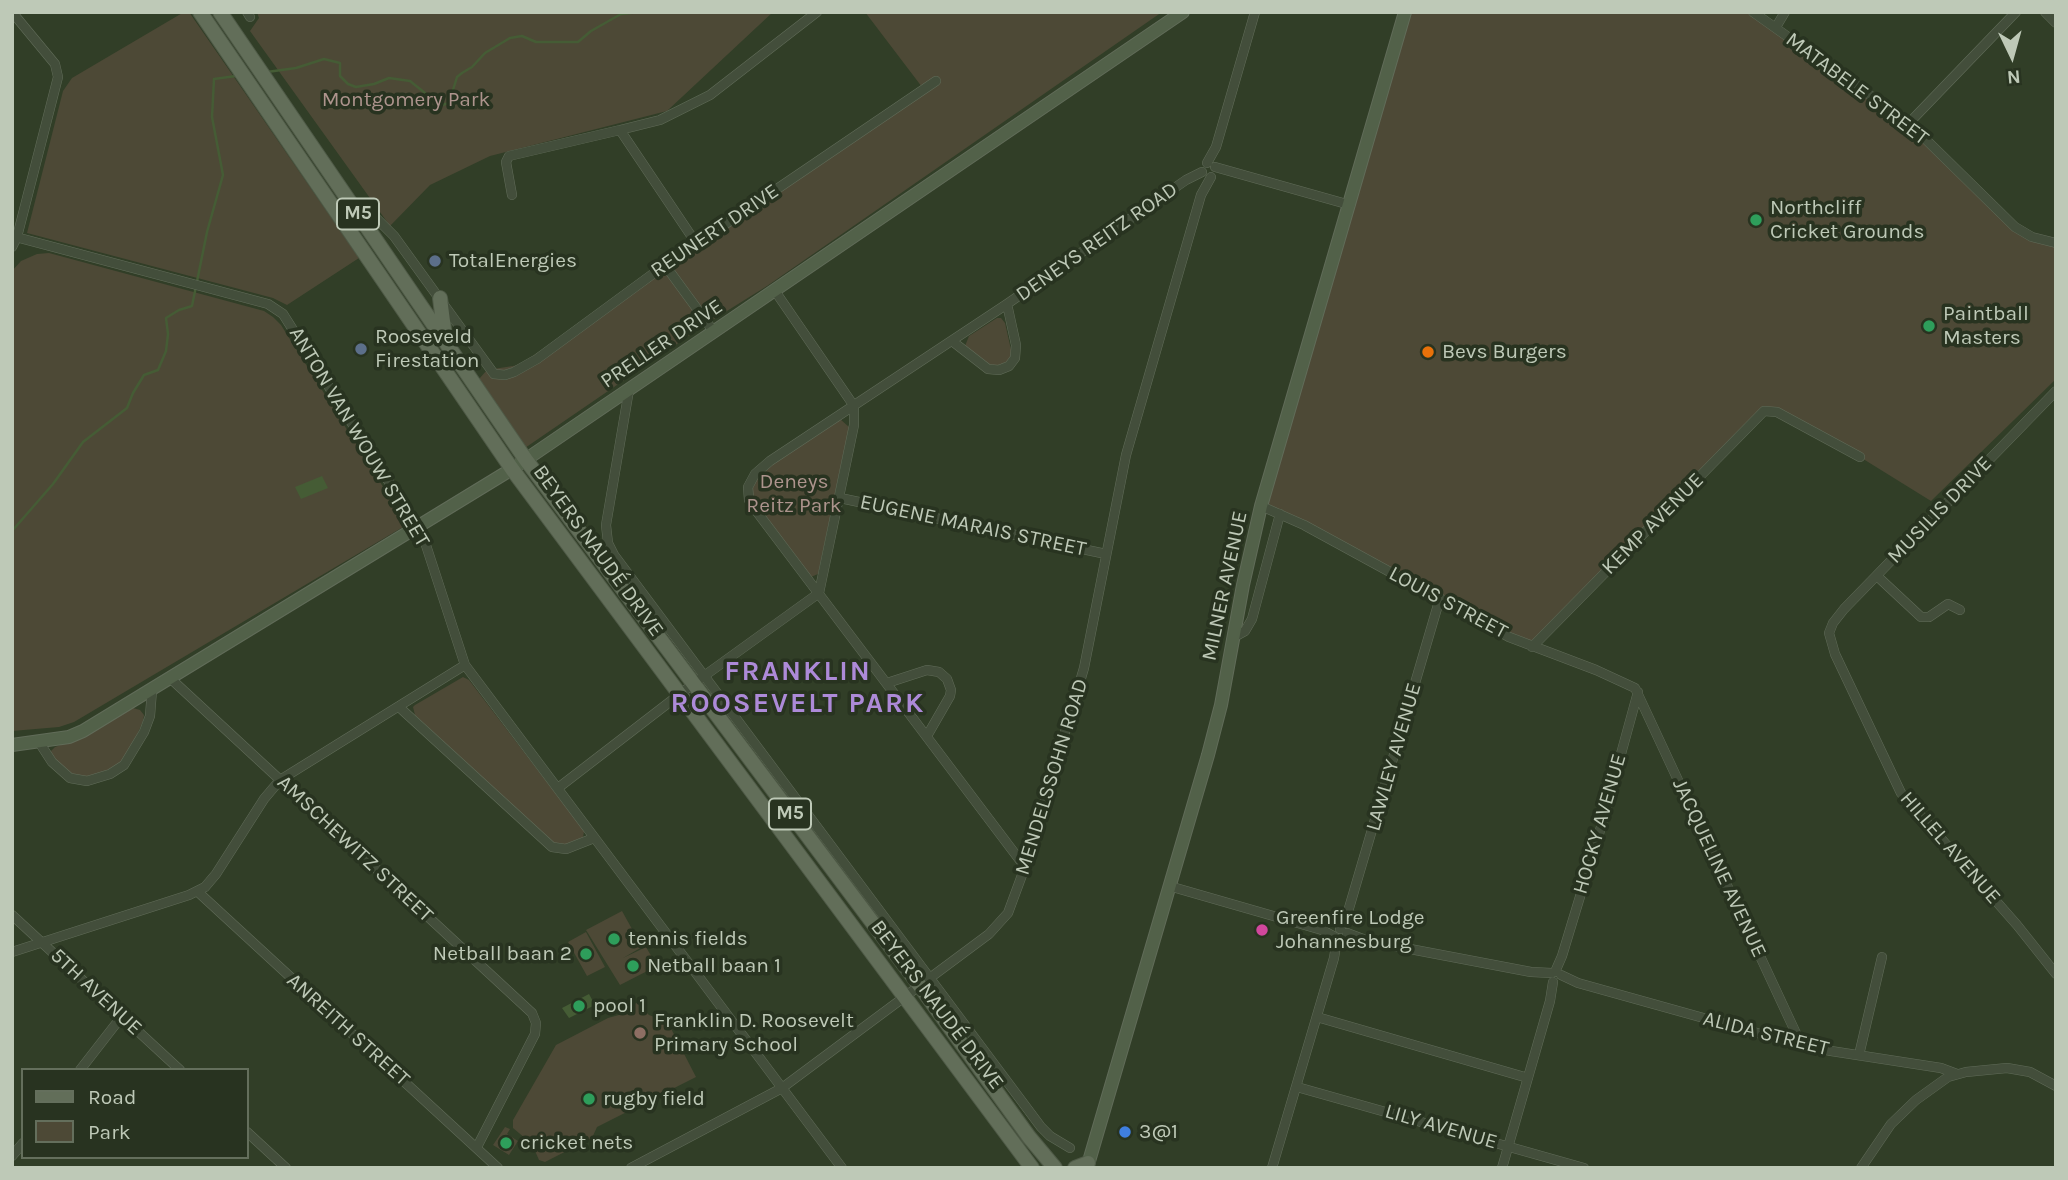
<!DOCTYPE html>
<meta charset="utf-8">
<style>
body{margin:0}
#map{position:relative;width:2068px;height:1180px;overflow:hidden;background:#313e27;font-family:Karla,sans-serif}
canvas{display:block}
.frame{position:absolute;inset:0;border:14px solid #bec9b7;pointer-events:none}
.legend{position:absolute;left:21px;top:1068px;width:228px;height:91px;box-sizing:border-box;background:#283320;border:2px solid #646f5c;margin:0;padding:9px 12px;list-style:none;font-size:21px;color:#bec9b7}
.legend li{display:flex;align-items:center;gap:14px;height:35px}
.legend b{width:35px;border:2px solid #646f5c}
.north{position:absolute;left:1977px;top:21px;width:70px;height:70px;-webkit-text-stroke:5px #283320;paint-order:stroke;rotate:175deg;font-size:19px;font-weight:700;line-height:28px;text-align:center;color:#bec9b7}
.north::after{content:'';display:block;margin:auto;width:24px;height:32px;background:#bec9b7;clip-path:polygon(50% 0,100% 100%,50% 72%,0 100%)}
</style>
<div id="map">
<canvas width="2068" height="1180"></canvas>
<div class="frame"></div>
<ul class="legend">
<li><b style="height:9px;background:#626e59"></b>Road</li>
<li><b style="height:19px;background:#4d4936"></b>Park</li>
</ul>
<div class="north">N</div>
</div>
<script>
const context = document.querySelector('canvas').getContext('2d');
context.lineJoin = 'round';
function fill(path, color) {
  context.fillStyle = color;
  context.fill(path, 'evenodd');
}
function poly(rows) {
  const path = new Path2D();
  for (const r of rows) {
    path.moveTo(r[0], r[1]);
    for (let i = 2; i < r.length; i += 2) path.lineTo(r[i], r[i + 1]);
  }
  return path;
}
function strokePath(path, color, width, dash) {
  context.strokeStyle = color;
  context.lineWidth = width;
  context.lineCap = dash ? 'butt' : 'round';
  context.setLineDash(dash || []);
  context.stroke(path);
}
function label(font, color, halo, rows, align = 'center') {
  context.font = font + ' Karla,sans-serif';
  context.lineWidth = 7;
  context.setLineDash([]);
  context.textBaseline = 'middle';
  context.strokeStyle = halo;
  context.fillStyle = color;
  for (const [text, x, y, turn = 0] of rows) {
    context.save();
    context.translate(x, y);
    context.rotate((+turn || 0) * Math.PI / 180);
    context.textAlign = isNaN(turn) ? turn : align;
    if (halo) context.strokeText(text, 0, 0);
    context.fillText(text, 0, 0);
    context.restore();
  }
}
fill(poly([
 [184,12,189,12,359,258,287,305,273,298,27,233,63,91,72,78],
 [257,12,773,12,667,111,490,156,430,185,390,226,250,31,259,18],
 [865,12,1162,12,767,286,706,324,522,450,479,379,487,370,519,365,668,267,922,87],
 [1405,12,1749,12,1909,123,2021,231,2056,241,2056,379,1931,501,1860,457,1777,412,1764,411,1532,647,1261,506],
 [49,253,264,311,273,317,281,325,404,520,403,527,74,722,59,727,12,731,12,271,21,261,37,254],
 [997,318,1001,318,1005,323,1012,354,1008,363,993,368,965,346,969,336],
 [840,419,849,427,848,433,818,574,811,577,754,508,750,480,755,474],
 [463,677,469,680,584,831,583,838,569,846,556,846,415,715,413,707,415,705],
 [133,708,140,710,144,715,143,721,132,747,124,761,115,770,78,779,53,759,51,751,55,747,83,737],
 [622,911,642,947,623,958,646,947,657,966,620,985,586,930],
 [586,932,605,967,587,976,568,942],
 [637,1003,649,1015,657,1018,664,1015,696,1077,597,1127,592,1138,545,1162,539,1160,532,1144,513,1128,513,1120,556,1045,608,1018,626,1013,630,1010,630,1005],
 [505,1127,510,1129,507,1134,518,1141,509,1155,493,1145]
]), '#4d4936');
fill(poly([
 [322,476,328,488,301,499,295,487],
 [589,994,595,1005,569,1018,562,1008]
]), '#455c35');
strokePath(poly([
 [267,72,296,68,324,59,340,63,340,76,348,84,356,87,374,84,389,78,410,81,425,93,427,107,442,105,449,103,457,77,462,73,472,67,485,53,510,38,522,36,536,42,578,42,591,31,621,14,639,12],
 [12,531,53,484,83,442,127,408,133,393,144,375,158,370,166,351,168,334,166,318,179,310,192,306,207,232,223,175,212,117,214,79,236,76]
]), '#455c35', 2.5);
const minor = poly([
 [12,12,55,64,58,77,17,237,12,247],
 [247,12,250,17],
 [1753,12,1909,123,2015,227,2032,237,2056,243],
 [2045,12,2056,23],
 [1776,27,1785,12],
 [1909,123,2016,12],
 [620,130,660,120,710,95,817,12],
 [1207,163,1216,147,1255,12],
 [1215,167,1350,205],
 [512,195,506,162,509,156,620,130,696,243],
 [353,203,372,214,394,236,494,374,505,375,514,372,537,359,665,265,936,81],
 [12,236,268,304,283,314,423,536,465,665,842,1168],
 [665,265,714,332],
 [952,341,988,369,999,370,1009,366,1015,358,1016,345,1007,304],
 [629,390,606,525,608,543,614,555,1041,1127,1050,1136,1070,1148],
 [2056,391,1844,609,1833,623,1829,633,1835,654,1901,793,2017,925,2056,974],
 [840,498,1106,554],
 [1261,506,1304,525,1509,637,1596,670,1635,688,1801,1044],
 [1877,576,1921,617,1929,617,1948,604,1960,610],
 [1234,637,1245,631,1252,619,1280,514],
 [1532,647,1764,411,1777,412,1860,457],
 [170,678,532,1013,536,1023,535,1034,477,1147],
 [887,683,927,670,939,672,947,679,951,690,950,696,927,736],
 [399,707,552,847,566,849,594,838],
 [39,742,52,762,70,778,87,781,110,774,124,765,144,732,150,716,152,690],
 [558,788,693,684,819,593,854,425,854,406,775,291],
 [1025,867,754,508,749,500,748,487,755,474,770,461,1007,304,1186,180,1202,172],
 [1169,886,1322,930,1335,937],
 [198,892,498,1168],
 [12,915,180,1070],
 [1340,929,1347,915,1440,598],
 [1347,933,1363,939],
 [1344,940,1368,941,1531,972,1552,973],
 [12,952,189,895,205,887,216,874,264,799,280,780,465,665],
 [1555,972,1562,956,1599,834,1638,692],
 [1561,975,1578,983,1786,1041,1831,1051,1941,1068,1957,1074],
 [1317,1017,1528,1078],
 [1859,1055,1882,957],
 [80,1070,122,1016],
 [1297,1087,1584,1168],
 [247,1132,286,1168],
 [12,1156,23,1143],
 [631,1168,782,1088,989,934,1008,913,1025,867,1084,668,1126,455,1201,195,1211,177],
 [1272,1168,1334,958,1337,939],
 [1502,1168,1550,1001,1553,982],
 [1861,1168,1891,1124,1916,1100,1948,1077,1966,1072,2007,1068,2030,1072,2056,1086]
]);
const secondary = poly([
 [12,745,69,737,83,731,512,469,1183,12],
 [1087,1168,1208,755,1221,705,1243,585,1261,506,1405,12]
]);
const primary = poly([
 [200,12,512,469,1032,1168],
 [220,12,526,460,920,986,1029,1137,1055,1168],
 [440,298,445,337],
 [1075,1168,1088,1163]
]);
strokePath(minor, '#616c59', 10);
strokePath(secondary, '#616c59', 14);
strokePath(primary, '#4f5a47', 16);
strokePath(minor, '#434e3b', 9);
strokePath(secondary, '#526149', 12);
strokePath(primary, '#626e59', 14);
for (const [x, y, r, color] of [
 [1756,220,7,"#2e9e5b"],
 [435,261,7,"#5c6f8a"],
 [1929,326,7,"#2e9e5b"],
 [361,349,7,"#5c6f8a"],
 [1428,352,7,"#e8710a"],
 [1262,930,7,"#d1479c"],
 [614,939,7,"#2e9e5b"],
 [586,954,7,"#2e9e5b"],
 [633,966,7,"#2e9e5b"],
 [579,1006,7,"#2e9e5b"],
 [640,1033,7,"#8d6e63"],
 [589,1099,7,"#2e9e5b"],
 [1125,1132,7,"#3f7fe0"],
 [506,1143,7,"#2e9e5b"]
]) {
  const dot = new Path2D();
  dot.arc(x, y, r, 0, 2 * Math.PI);
  context.fillStyle = color;
  context.fill(dot);
  strokePath(dot, '#283320', 2.5);
}
for (const [x, y, w] of [
 [358,214,42],
 [790,814,42]
]) {
  const box = new Path2D();
  box.roundRect(x - w / 2, y - 15.5, w, 31, 5);
  context.fillStyle = '#283320';
  context.fill(box);
  strokePath(box, '#bec9b7', 2);
}
label('bold 19px', '#bec9b7', null, [
 ["M5",358,214],
 ["M5",790,814]
]);
label('21px', '#bec9b7', '#283320', [
 ["MATABELE STREET",1857,89,37],
 ["REUNERT DRIVE",715,231,-34],
 ["DENEYS REITZ ROAD",1097,242,-35],
 ["PRELLER DRIVE",662,344,-34],
 ["ANTON VAN WOUW STREET",359,437,59],
 ["MUSILIS DRIVE",1940,510,-46],
 ["KEMP AVENUE",1653,524,-45],
 ["EUGENE MARAIS STREET",973,526,12],
 ["BEYERS NAUDÉ DRIVE",598,551,54],
 ["MILNER AVENUE",1225,586,-78],
 ["LOUIS STREET",1448,603,28],
 ["LAWLEY AVENUE",1394,757,-74],
 ["MENDELSSOHN ROAD",1052,777,-73],
 ["HOCKY AVENUE",1600,824,-74],
 ["HILLEL AVENUE",1950,848,49],
 ["AMSCHEWITZ STREET",355,849,43],
 ["JACQUELINE AVENUE",1719,868,65],
 ["5TH AVENUE",96,992,43],
 ["BEYERS NAUDÉ DRIVE",937,1005,53],
 ["ANREITH STREET",348,1030,42],
 ["ALIDA STREET",1766,1034,14],
 ["LILY AVENUE",1441,1127,16]
]);
label('21px', '#ad948d', '#283320', [
 ["Montgomery Park",406,100],
 ["Deneys",794,482],
 ["Reitz Park",794,506]
]);
label('21px', '#bec9b7', '#283320', [
 ["Northcliff",1770,208],
 ["Cricket Grounds",1770,232],
 ["TotalEnergies",449,261],
 ["Paintball",1943,314],
 ["Masters",1943,338],
 ["Rooseveld",375,337],
 ["Firestation",375,361],
 ["Bevs Burgers",1442,352],
 ["Greenfire Lodge",1276,918],
 ["Johannesburg",1276,942],
 ["tennis fields",628,939],
 ["Netball baan 2",572,954,"right"],
 ["Netball baan 1",647,966],
 ["pool 1",593,1006],
 ["Franklin D. Roosevelt",654,1021],
 ["Primary School",654,1045],
 ["rugby field",603,1099],
 ["3@1",1139,1132],
 ["cricket nets",520,1143]
], 'left');
context.letterSpacing = '2px';
label('bold 28px', '#ad8ad8', '#283320', [
 ["FRANKLIN",798,672],
 ["ROOSEVELT PARK",798,704]
]);
context.letterSpacing = '0px';
</script>
